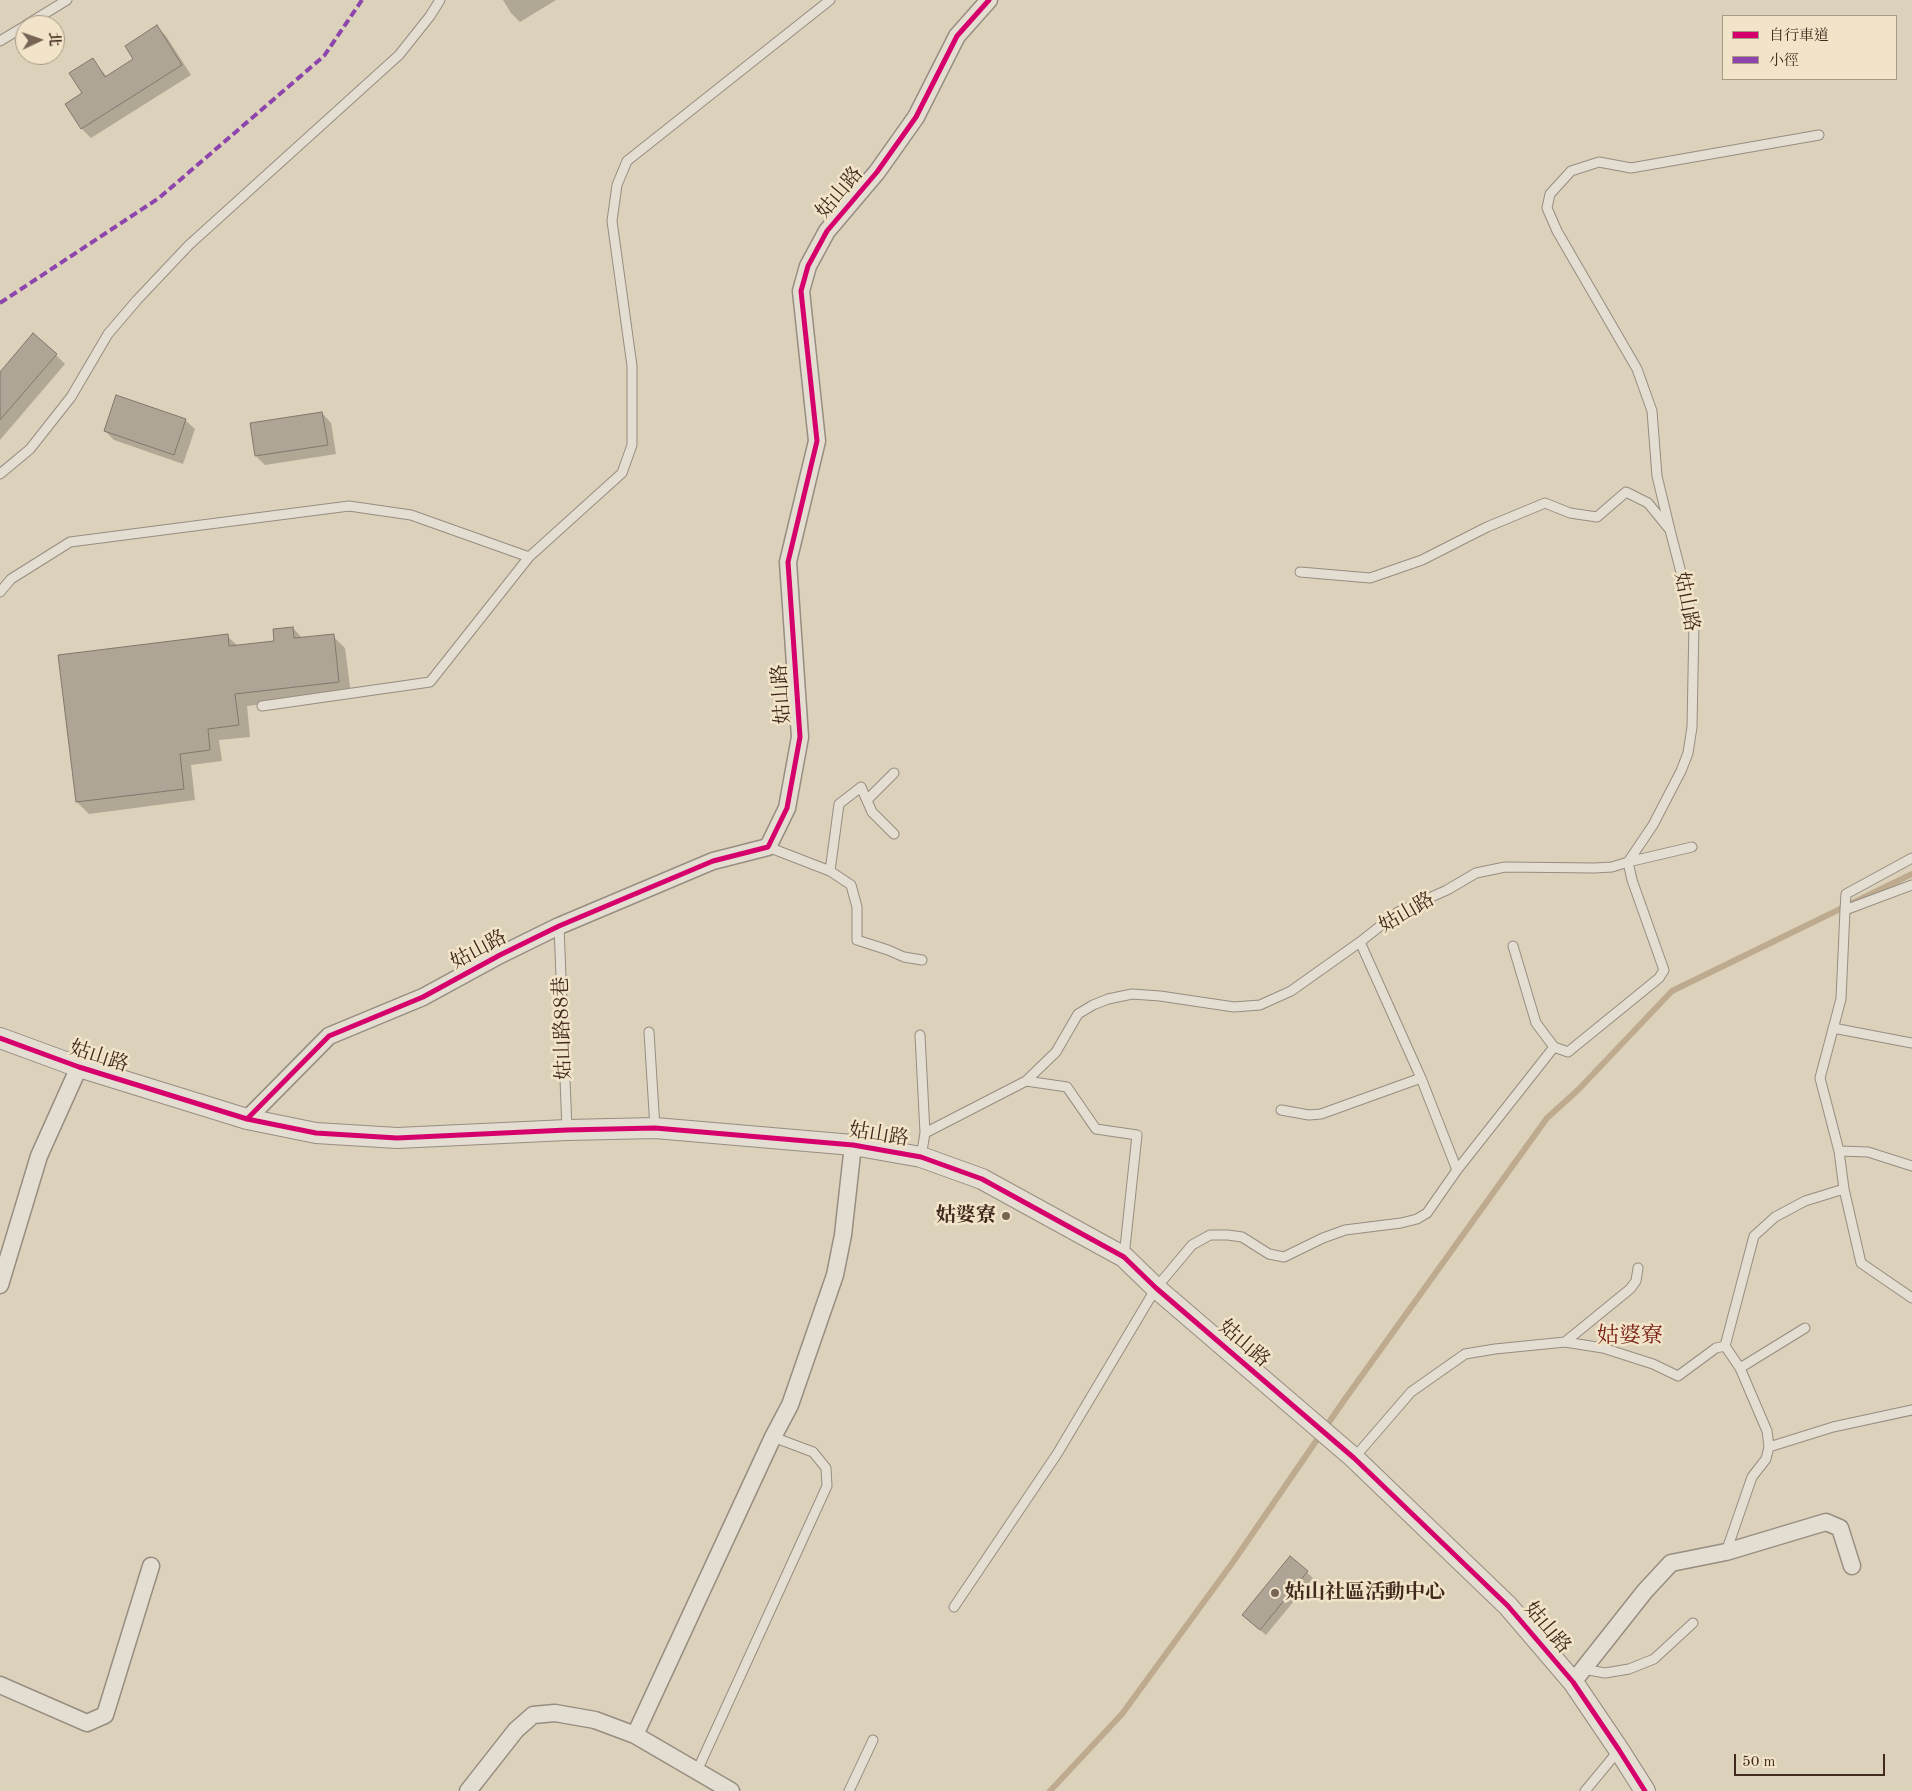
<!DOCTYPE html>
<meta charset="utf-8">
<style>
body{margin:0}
#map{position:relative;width:1912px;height:1791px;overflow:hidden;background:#dcd1ba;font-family:"Old Standard TT","Noto Serif TC",serif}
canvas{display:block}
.legend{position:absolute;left:1722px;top:15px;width:175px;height:65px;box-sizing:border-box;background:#f1e4c9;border:1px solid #ab9985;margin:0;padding:6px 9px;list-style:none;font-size:15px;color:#42291e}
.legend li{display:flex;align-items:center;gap:10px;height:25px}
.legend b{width:25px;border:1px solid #ab9985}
.north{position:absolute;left:15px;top:15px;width:50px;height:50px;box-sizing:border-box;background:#f1e4c9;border:1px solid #ab9985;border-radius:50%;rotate:87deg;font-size:14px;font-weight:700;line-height:20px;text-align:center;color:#42291e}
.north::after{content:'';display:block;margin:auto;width:18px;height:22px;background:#786455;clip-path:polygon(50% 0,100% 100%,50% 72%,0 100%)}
.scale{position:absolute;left:1734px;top:1754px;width:151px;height:22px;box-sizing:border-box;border:2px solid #42291e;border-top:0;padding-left:6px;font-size:15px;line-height:18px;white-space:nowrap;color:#42291e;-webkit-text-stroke:4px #f1e4c9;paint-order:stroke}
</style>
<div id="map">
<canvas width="1912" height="1791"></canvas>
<ul class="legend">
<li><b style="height:6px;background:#d6006c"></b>自行車道</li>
<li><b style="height:6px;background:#8e44ad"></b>小徑</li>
</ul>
<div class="north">北</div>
<div class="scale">50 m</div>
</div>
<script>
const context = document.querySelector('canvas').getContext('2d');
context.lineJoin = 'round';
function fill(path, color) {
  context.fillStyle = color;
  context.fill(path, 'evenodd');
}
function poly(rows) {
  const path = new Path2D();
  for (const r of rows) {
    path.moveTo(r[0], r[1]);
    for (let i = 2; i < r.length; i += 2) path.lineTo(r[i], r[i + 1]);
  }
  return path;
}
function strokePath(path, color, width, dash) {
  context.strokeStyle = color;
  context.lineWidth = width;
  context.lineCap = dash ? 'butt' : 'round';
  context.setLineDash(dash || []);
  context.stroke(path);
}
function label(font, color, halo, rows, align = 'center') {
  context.font = font + ' "Old Standard TT","Noto Serif TC",serif';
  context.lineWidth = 5;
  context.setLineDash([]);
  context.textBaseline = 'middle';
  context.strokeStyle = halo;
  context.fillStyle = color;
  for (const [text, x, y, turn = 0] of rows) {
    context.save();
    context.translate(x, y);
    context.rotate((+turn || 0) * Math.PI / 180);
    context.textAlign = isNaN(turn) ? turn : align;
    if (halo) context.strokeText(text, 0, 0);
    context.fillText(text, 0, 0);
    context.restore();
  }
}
fill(poly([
 [503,0,556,0,520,22,511,13],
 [157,27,166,36,191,75,91,138,82,129,67,104,83,94,93,60,107,77,134,59],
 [56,355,65,364,0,440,0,374],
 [322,413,331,423,336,454,265,465,256,456],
 [185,420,195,429,183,464,114,440,105,431],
 [293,628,303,639,333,636,345,648,351,694,247,706,250,737,219,740,222,761,191,765,195,800,89,814,77,802,227,636,238,646,276,642],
 [1291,1558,1313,1578,1266,1635,1249,1621]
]), '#0003');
strokePath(poly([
 [1050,1791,1122,1714,1233,1562,1345,1399,1547,1118,1578,1090,1672,991,1912,874]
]), '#beab8f', 6);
const building = poly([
 [157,25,182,65,81,129,65,104,82,93,69,73,93,58,105,77,133,59,125,46,157,25],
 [33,333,57,354,0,420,0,372,33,333],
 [116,395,186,419,174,455,104,431,116,395],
 [322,412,328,445,255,456,250,423,322,412],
 [293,627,294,638,334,634,339,682,235,694,239,725,208,729,210,750,180,754,184,789,76,802,58,655,228,634,229,646,274,641,273,629,293,627],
 [1290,1556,1308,1571,1260,1630,1242,1615,1290,1556]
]);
fill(building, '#aea596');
strokePath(building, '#81776b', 1);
const service = poly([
 [26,25,67,0],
 [0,41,25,26],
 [0,474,30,449,71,397,108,334,137,300,189,245,399,55,430,16,440,0],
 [1300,572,1370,578,1422,560,1487,527,1545,503,1570,513,1597,517,1626,492,1648,503,1670,530,1657,476,1652,411,1637,369,1557,231,1547,208,1550,194,1571,171,1599,162,1631,168,1819,135],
 [0,592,11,579,70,542,349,506,411,515,529,557],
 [262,706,430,682,529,557,622,473,632,445,632,366,612,221,617,185,627,161,830,0],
 [867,800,894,773],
 [768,847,830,871,851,885,857,907,857,940,888,950,904,957,922,960],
 [830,871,839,804,861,787,872,812,894,834],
 [1845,910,1846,894,1912,858],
 [559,926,567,1130],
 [1360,942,1421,1078,1457,1170],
 [1833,1028,1912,1043],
 [649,1032,655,1128],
 [920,1035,925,1133],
 [1554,1047,1568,1052,1659,978,1664,970,1632,880,1628,862,1692,847],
 [1026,1081,1067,1087,1096,1129,1137,1135,1124,1257],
 [1281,1110,1309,1115,1321,1114,1421,1078],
 [1839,1151,1820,1078,1841,999,1845,910,1912,885],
 [921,1157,925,1133,1026,1081,1056,1052,1078,1014,1093,1005,1108,999,1132,994,1160,996,1234,1007,1260,1005,1291,991,1360,942,1398,912,1447,890,1476,873,1505,867,1595,868,1612,867,1628,862,1653,825,1681,771,1688,753,1692,727,1694,623,1670,530],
 [1844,1189,1861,1263,1912,1298],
 [1565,1342,1630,1289,1636,1281,1638,1268],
 [1740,1368,1805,1328],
 [1769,1447,1833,1427,1912,1410],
 [1354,1458,1411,1392,1465,1354,1495,1349,1565,1342,1603,1348,1653,1364,1678,1376,1716,1348,1725,1346],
 [1726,1552,1752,1477,1766,1459,1769,1447,1767,1431,1740,1368,1725,1346,1754,1236,1775,1217,1805,1201,1844,1189,1839,1151,1868,1152,1912,1166],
 [954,1607,1057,1454,1156,1288,1192,1245,1210,1235,1228,1235,1242,1237,1269,1254,1284,1257,1323,1238,1345,1230,1401,1223,1417,1219,1427,1213,1457,1170,1554,1047,1536,1023,1513,946],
 [1583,1669,1605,1673,1629,1669,1654,1659,1693,1623],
 [697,1771,827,1486,826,1468,813,1452,773,1437],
 [849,1791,873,1740],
 [1585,1791,1619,1750]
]);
const minor = poly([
 [247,1119,329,1036,423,997,500,955,559,926,713,861,768,847,787,808,800,737,788,562,817,441,801,291,808,266,827,231,877,172,916,117,957,36,989,0],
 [0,1285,39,1156,79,1067],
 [1573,1682,1645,1591,1671,1563,1726,1552,1826,1522,1840,1528,1852,1566],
 [0,1685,87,1723,105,1715,151,1566],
 [635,1735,773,1437,790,1405,835,1275,843,1235,853,1145],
 [468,1791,516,1730,533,1715,555,1713,595,1720,635,1735,731,1791]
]);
const tertiary = poly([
 [0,1038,79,1067,247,1119,316,1133,397,1138,567,1130,655,1128,853,1145,921,1157,982,1179,1124,1257,1156,1288,1354,1458,1508,1606,1573,1682,1619,1750,1645,1791]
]);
strokePath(service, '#978d80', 11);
strokePath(minor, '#978d80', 19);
strokePath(tertiary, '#978d80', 22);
strokePath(service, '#e3ddd2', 9);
strokePath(minor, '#e3ddd2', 16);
strokePath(tertiary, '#e3ddd2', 20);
strokePath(poly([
 [0,303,159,198,324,56,362,0]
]), '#8e44ad', 4, [8, 4]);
strokePath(poly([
 [0,1038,79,1067,247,1119,316,1133,397,1138,567,1130,655,1128,853,1145,921,1157,982,1179,1124,1257,1156,1288,1354,1458,1508,1606,1573,1682,1619,1750,1645,1791],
 [247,1119,329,1036,423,997,500,955,559,926,713,861,768,847,787,808,800,737,788,562,817,441,801,291,808,266,827,231,877,172,916,117,957,36,989,0]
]), '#d6006c', 5);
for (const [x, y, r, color] of [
 [1006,1216,5,"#786455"],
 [1275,1593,5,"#786455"]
]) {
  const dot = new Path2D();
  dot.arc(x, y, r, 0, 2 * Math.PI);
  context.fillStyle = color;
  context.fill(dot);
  strokePath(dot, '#f1e4c9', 2);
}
label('20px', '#42291e', '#f1e4c9', [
 ["姑山路",840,193,-50],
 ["姑山路",1686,602,79],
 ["姑山路",782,694,-94],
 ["姑山路",1407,913,-30],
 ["姑山路",479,950,-28],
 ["姑山路88巷",563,1028,-92],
 ["姑山路",99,1057,18],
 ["姑山路",879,1135,9],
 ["姑山路",1244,1344,41],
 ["姑山路",1547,1628,50]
]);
label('bold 20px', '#42291e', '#f1e4c9', [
 ["姑婆寮",996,1216],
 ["姑山社區活動中心",1285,1593,"left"]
], 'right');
label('22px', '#7a1f14', '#f1e4c9', [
 ["姑婆寮",1630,1336]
]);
</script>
